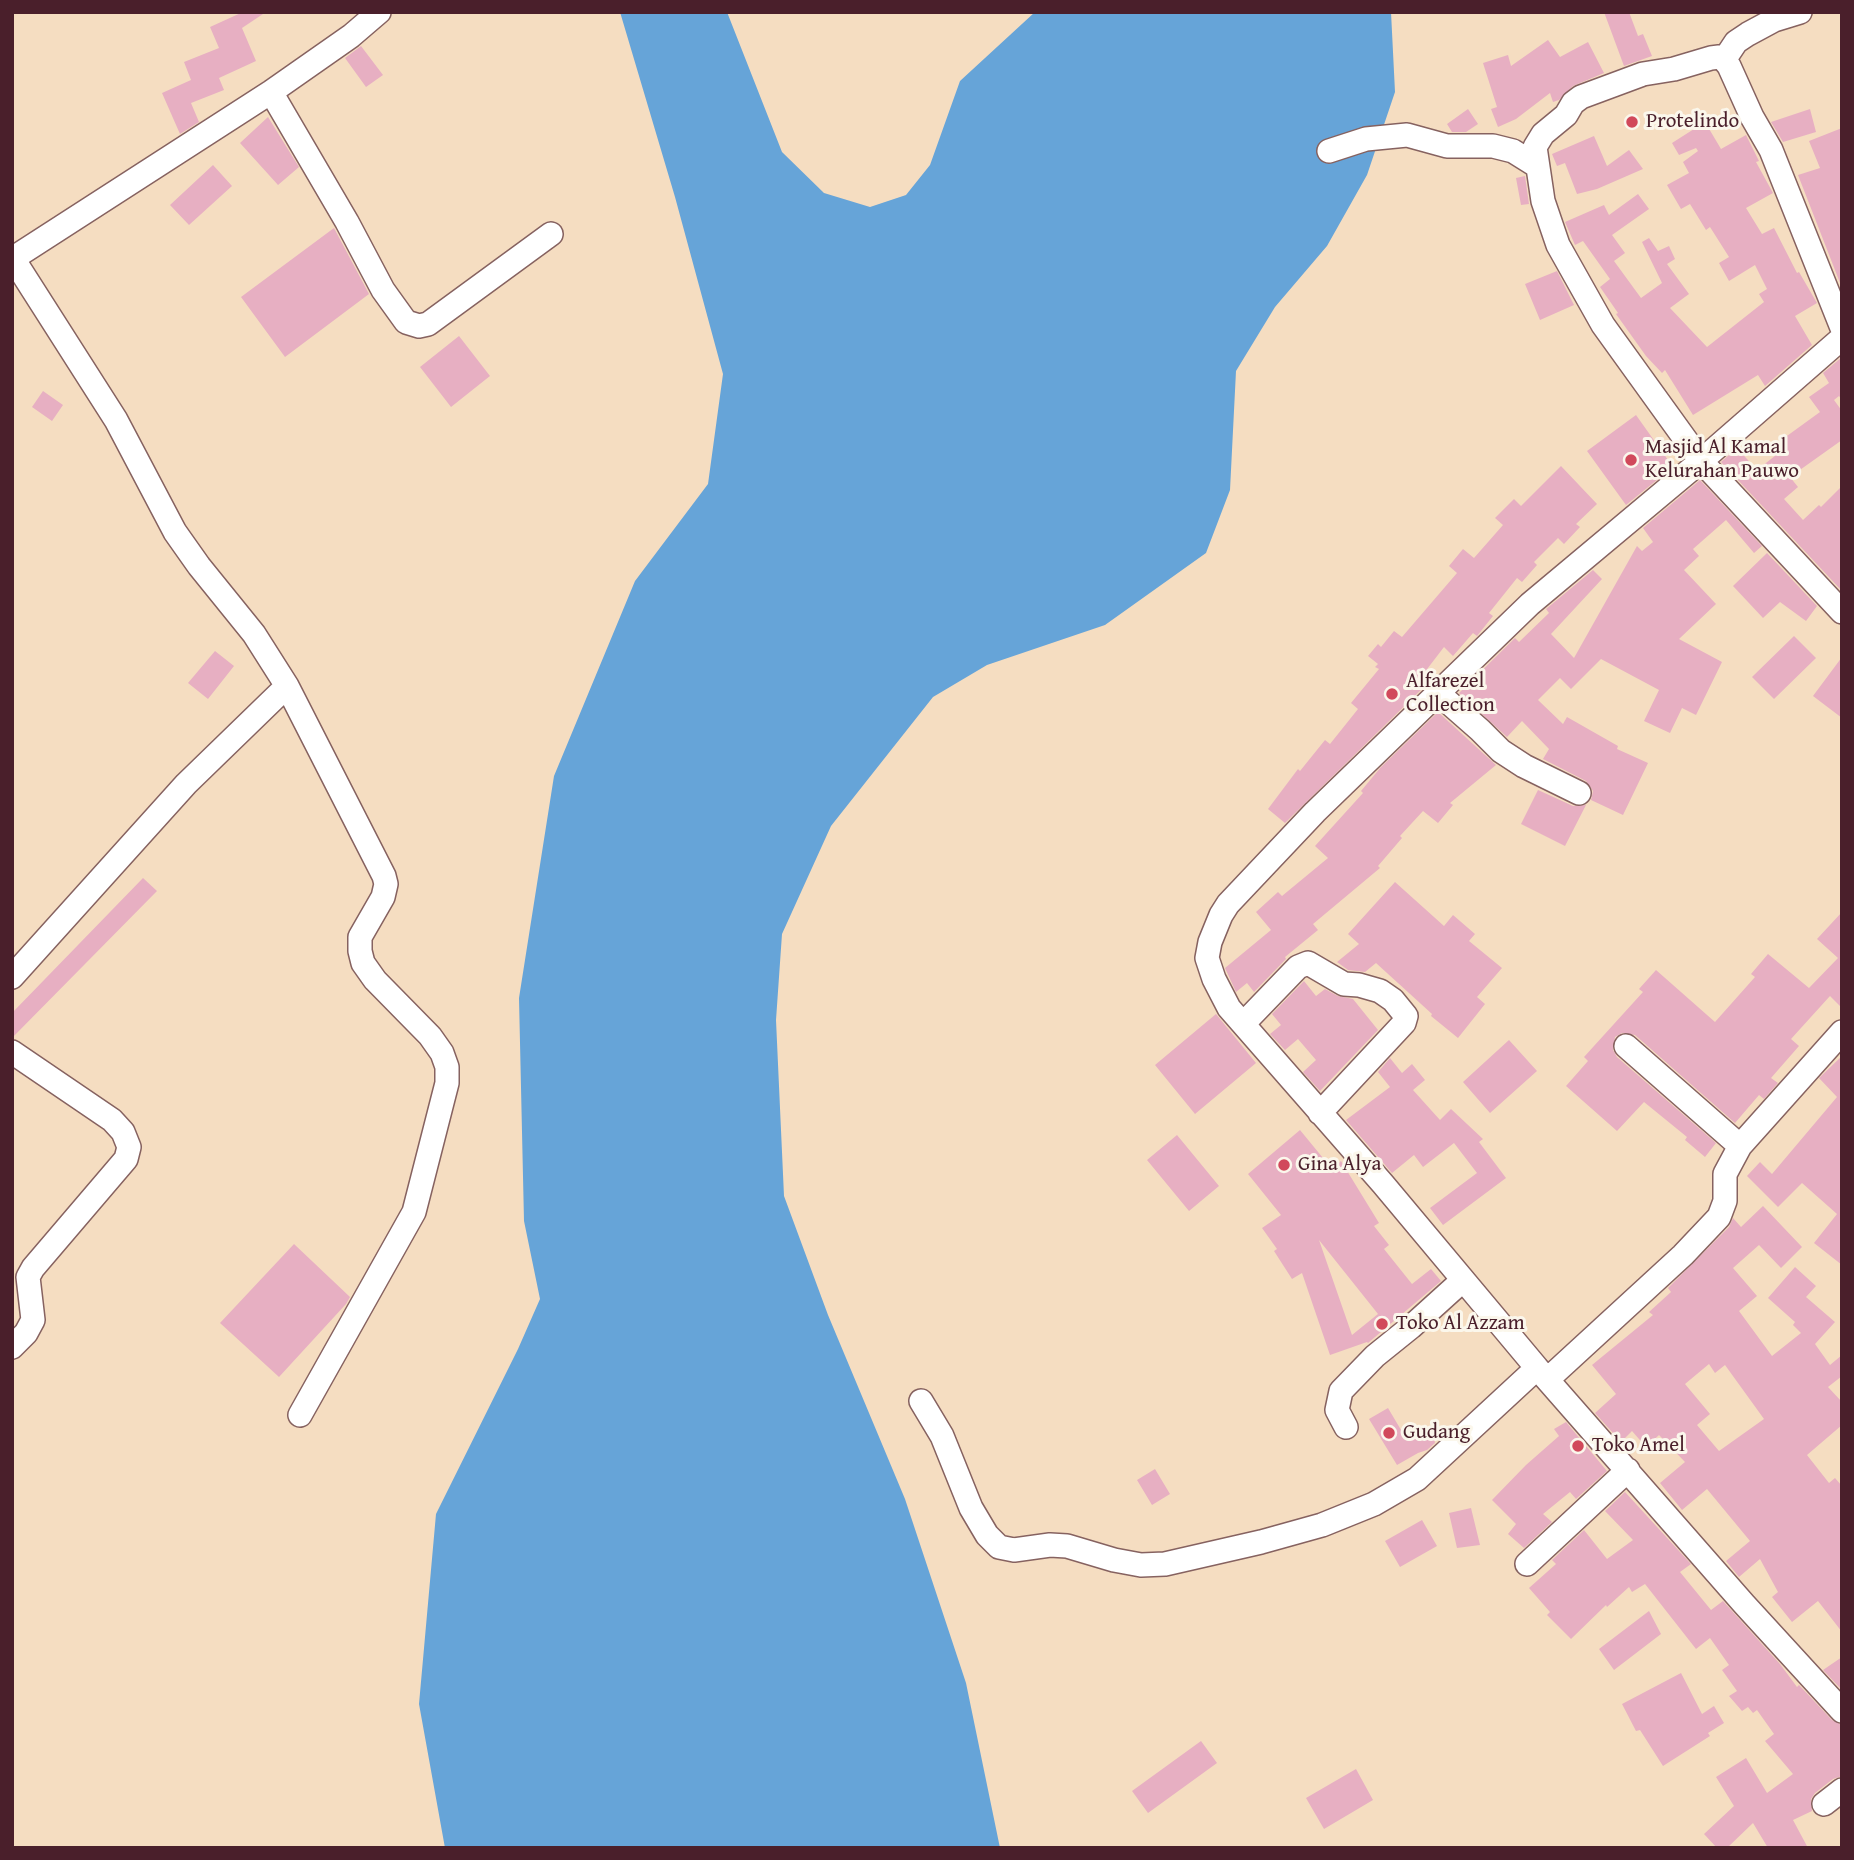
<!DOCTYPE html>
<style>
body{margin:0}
#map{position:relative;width:1854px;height:1860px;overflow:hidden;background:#f5ddc1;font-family:"Gentium Book Plus",serif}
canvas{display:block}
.frame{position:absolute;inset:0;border:14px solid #4a1f2b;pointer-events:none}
</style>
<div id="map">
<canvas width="1854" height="1860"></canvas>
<div class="frame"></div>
</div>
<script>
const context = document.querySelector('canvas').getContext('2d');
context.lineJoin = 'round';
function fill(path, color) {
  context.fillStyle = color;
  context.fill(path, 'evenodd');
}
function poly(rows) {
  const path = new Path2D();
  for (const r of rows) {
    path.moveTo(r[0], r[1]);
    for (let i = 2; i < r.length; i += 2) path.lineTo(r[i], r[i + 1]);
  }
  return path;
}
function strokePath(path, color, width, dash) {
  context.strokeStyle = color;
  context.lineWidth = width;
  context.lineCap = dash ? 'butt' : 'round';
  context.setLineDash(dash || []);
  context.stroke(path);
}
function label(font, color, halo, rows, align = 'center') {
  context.font = font + ' "Gentium Book Plus",serif';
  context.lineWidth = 6;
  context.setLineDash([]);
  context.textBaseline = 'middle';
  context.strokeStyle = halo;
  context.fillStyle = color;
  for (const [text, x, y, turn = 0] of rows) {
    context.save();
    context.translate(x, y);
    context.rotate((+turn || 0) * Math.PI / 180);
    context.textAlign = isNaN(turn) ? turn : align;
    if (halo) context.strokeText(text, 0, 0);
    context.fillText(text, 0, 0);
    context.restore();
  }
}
fill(poly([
 [620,12,727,12,782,152,824,193,870,207,906,195,930,165,960,81,1035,12,1391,12,1395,92,1367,175,1327,246,1275,307,1236,371,1230,490,1206,553,1105,625,987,665,933,697,831,826,782,934,776,1020,784,1196,828,1315,905,1499,966,1683,1000,1848,445,1848,419,1704,436,1514,518,1349,540,1299,524,1221,519,998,554,776,635,581,708,484,723,374,675,197]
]), '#66a4d8');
fill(poly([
 [243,12,266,12,242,28,256,61,219,78,224,90,191,103,199,122,180,134,162,93,191,80,184,62,219,48,210,27],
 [1604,12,1629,12,1638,36,1643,34,1652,56,1624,66],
 [1548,40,1560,57,1588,42,1604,73,1573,86,1559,100,1553,102,1550,93,1516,119,1498,127,1491,109,1497,107,1483,63,1508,55,1511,66],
 [361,46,383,75,366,87,345,58],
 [1468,109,1478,124,1466,132,1452,132,1447,124],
 [1810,109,1816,132,1783,142,1771,122],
 [268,117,299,167,278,185,240,143],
 [1705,122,1721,149,1746,135,1759,161,1756,162,1773,193,1746,208,1762,234,1774,228,1797,273,1799,272,1817,303,1795,316,1812,345,1765,386,1758,375,1693,415,1665,370,1662,373,1646,356,1616,314,1618,313,1600,287,1610,279,1583,241,1575,245,1565,222,1604,205,1609,215,1638,194,1649,209,1612,235,1625,253,1614,261,1641,298,1662,283,1642,242,1649,238,1658,251,1669,246,1675,259,1667,264,1689,294,1670,308,1707,347,1764,302,1759,294,1767,289,1755,265,1729,281,1719,263,1729,257,1710,227,1706,230,1690,204,1681,209,1667,185,1689,173,1683,162,1698,151,1696,148,1679,155,1672,143],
 [1842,128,1842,288,1798,175,1820,168,1809,141],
 [1594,136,1607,166,1629,150,1643,169,1597,189,1577,194,1565,163,1557,166,1552,154],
 [213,165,232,186,189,225,170,205],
 [1525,176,1529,204,1521,205,1516,178],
 [334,228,369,294,285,357,241,297],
 [1557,271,1574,305,1540,320,1525,284],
 [459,336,490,376,451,407,420,367],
 [1842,357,1842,400,1839,396,1834,400,1842,411,1842,440,1790,477,1798,487,1784,499,1803,520,1819,505,1821,507,1842,486,1842,591,1721,462,1737,448,1757,470,1785,448,1780,441,1820,412,1809,397,1829,383,1823,373],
 [43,391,63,405,52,421,32,407],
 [1636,415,1673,467,1626,505,1587,451],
 [1561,466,1597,504,1576,524,1580,527,1564,544,1558,538,1534,562,1537,565,1522,582,1517,578,1489,613,1493,616,1477,636,1473,633,1453,656,1444,647,1421,677,1428,683,1285,823,1268,809,1298,769,1300,771,1325,740,1330,744,1358,709,1351,703,1379,669,1375,667,1378,664,1368,656,1378,644,1381,647,1394,631,1402,637,1457,573,1449,566,1463,549,1474,558,1503,525,1495,518,1514,499,1521,506],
 [1700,480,1762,546,1754,553,1726,520,1693,549,1699,556,1684,570,1716,604,1679,639,1722,662,1696,715,1682,708,1670,733,1644,721,1659,690,1601,659,1571,689,1560,678,1538,700,1563,724,1567,717,1618,746,1617,749,1648,763,1623,815,1591,800,1593,791,1586,781,1543,759,1549,749,1522,721,1507,737,1459,693,1515,638,1519,642,1549,613,1546,609,1593,570,1602,579,1551,634,1574,658,1637,546,1642,551,1653,542,1643,528],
 [1767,553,1817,606,1806,621,1780,602,1763,618,1733,586],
 [1794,636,1816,658,1774,699,1752,677],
 [215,651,234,666,208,699,188,683],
 [1842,657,1842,718,1813,696],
 [1438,712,1496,765,1450,803,1453,805,1438,823,1423,811,1400,836,1402,838,1378,866,1380,868,1313,924,1318,930,1285,957,1286,959,1254,992,1247,983,1236,992,1225,968,1271,930,1256,912,1278,892,1282,896,1328,858,1315,846,1363,793,1361,791,1381,767],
 [1538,790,1573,806,1586,805,1565,846,1521,824],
 [143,878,157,891,12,1038,12,1013],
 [1395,882,1444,926,1453,915,1475,934,1469,941,1502,968,1477,997,1485,1004,1458,1038,1431,1016,1432,1014,1376,963,1365,972,1348,970,1337,962,1359,944,1348,934],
 [1842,912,1842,1008,1830,996,1791,1039,1799,1046,1771,1078,1778,1083,1764,1099,1759,1095,1735,1123,1635,1035,1622,1033,1615,1037,1613,1050,1617,1057,1716,1143,1705,1157,1685,1140,1687,1137,1644,1102,1617,1131,1566,1086,1588,1061,1584,1057,1643,992,1639,989,1656,970,1715,1022,1755,977,1751,974,1768,954,1809,988,1838,958,1817,939],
 [1304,981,1316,996,1325,989,1338,996,1353,999,1378,1030,1320,1091,1303,1072,1316,1060,1298,1039,1285,1050,1270,1034,1281,1025,1272,1014],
 [1216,1014,1256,1063,1195,1114,1155,1065],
 [1509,1040,1537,1071,1490,1113,1463,1082],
 [1842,1056,1842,1265,1814,1243,1837,1214,1802,1183,1778,1207,1747,1176,1760,1162,1772,1174,1837,1097,1819,1078],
 [1390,1058,1402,1073,1412,1064,1425,1080,1413,1090,1440,1120,1451,1109,1483,1139,1479,1142,1506,1178,1443,1225,1430,1208,1477,1173,1454,1143,1423,1167,1414,1155,1392,1173,1346,1120,1390,1087,1378,1072],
 [1300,1130,1332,1169,1341,1161,1379,1223,1374,1226,1389,1245,1384,1249,1412,1284,1431,1269,1441,1281,1368,1343,1367,1342,1330,1355,1302,1273,1292,1279,1274,1251,1277,1249,1262,1228,1281,1215,1248,1174],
 [1319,1240,1378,1314,1352,1335],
 [1177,1135,1219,1186,1189,1211,1147,1160],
 [1763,1206,1802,1247,1781,1268,1759,1245,1733,1268,1757,1296,1739,1311,1772,1356,1801,1333,1793,1325,1795,1322,1768,1298,1795,1267,1816,1286,1806,1297,1835,1322,1815,1344,1830,1365,1842,1355,1842,1376,1828,1387,1842,1402,1842,1425,1807,1455,1829,1483,1835,1478,1842,1486,1842,1632,1818,1601,1792,1622,1772,1597,1778,1592,1760,1559,1739,1577,1726,1561,1750,1541,1707,1489,1682,1510,1660,1483,1685,1462,1659,1435,1646,1447,1632,1431,1621,1442,1595,1413,1616,1394,1592,1365,1653,1315,1649,1312,1671,1292,1668,1288,1729,1227,1733,1218,1741,1227],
 [1709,1364,1715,1373,1725,1365,1764,1419,1719,1451,1697,1425,1710,1414,1685,1384],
 [294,1244,350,1297,346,1304,279,1377,220,1323],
 [1388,1408,1404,1435,1432,1429,1435,1443,1427,1450,1418,1453,1397,1465,1369,1419],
 [1566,1422,1607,1471,1576,1499,1570,1492,1543,1514,1552,1522,1524,1548,1508,1534,1516,1524,1492,1500,1526,1465,1559,1436,1554,1429],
 [1155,1469,1170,1494,1152,1505,1137,1480],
 [1625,1492,1691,1564,1680,1572,1711,1610,1723,1601,1780,1664,1797,1687,1799,1685,1832,1720,1842,1725,1842,1776,1833,1779,1815,1793,1811,1799,1812,1811,1793,1820,1808,1848,1768,1848,1753,1823,1727,1848,1717,1848,1704,1834,1734,1806,1716,1777,1746,1758,1767,1793,1793,1774,1765,1741,1774,1734,1757,1710,1753,1713,1748,1707,1742,1711,1729,1696,1737,1691,1722,1670,1729,1665,1710,1638,1696,1649,1645,1584,1632,1592,1629,1587,1607,1607,1606,1605,1571,1639,1547,1615,1550,1612,1529,1588,1556,1564,1552,1560,1584,1530,1607,1559,1633,1540,1605,1511],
 [1471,1508,1480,1545,1457,1548,1449,1513],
 [1422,1520,1437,1546,1400,1567,1385,1541],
 [1649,1611,1661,1634,1614,1670,1599,1649],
 [1842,1657,1842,1689,1841,1689,1823,1670],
 [1681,1673,1702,1714,1714,1706,1724,1723,1708,1733,1710,1736,1663,1766,1640,1730,1636,1731,1622,1704],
 [1201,1741,1217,1763,1148,1813,1132,1791],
 [1356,1769,1373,1800,1324,1829,1306,1798]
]), '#e7afc2');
const minor = poly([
 [1724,60,1736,42,1748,34,1774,20,1800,12],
 [271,92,347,222,383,290,406,322,419,326,428,324,551,234],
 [1329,151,1366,139,1407,135,1447,146,1493,146,1513,151,1537,166],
 [12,257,116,420,175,532,199,566,254,634,287,686,384,876,386,884,383,897,360,937,360,951,363,963,375,980,430,1036,442,1053,447,1067,447,1083,414,1212,300,1415],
 [12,259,271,92,351,36,379,12],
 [1842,328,1771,150,1752,117,1729,66,1724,60,1719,57,1711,58,1674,69,1643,74,1581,97,1573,103,1566,115,1543,134,1535,147,1543,201,1558,245,1603,325,1701,461,1842,612],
 [1842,338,1701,461,1530,604,1315,812,1228,904,1221,915,1210,942,1207,958,1214,979,1229,1008,1383,1184,1537,1368,1744,1604,1842,1711],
 [1439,694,1480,730,1501,751,1524,766,1579,793],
 [12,977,186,784,287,686],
 [1244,1023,1298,967,1308,963,1344,984,1359,985,1380,991,1393,1000,1406,1016,1404,1023,1320,1113],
 [1626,1046,1740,1146],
 [12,1052,112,1120,123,1132,129,1147,126,1159,33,1268,28,1277,33,1320,26,1333,12,1347],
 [1548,1379,1683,1255,1719,1217,1725,1201,1725,1174,1740,1146,1842,1032],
 [921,1401,942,1436,971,1508,987,1535,999,1547,1014,1550,1050,1545,1067,1546,1114,1560,1141,1565,1165,1564,1261,1542,1322,1525,1374,1504,1417,1479,1537,1368],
 [1346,1427,1337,1410,1341,1391,1375,1356,1411,1327,1463,1280],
 [1527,1564,1628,1470],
 [1824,1804,1842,1790]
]);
strokePath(minor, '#866260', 26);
strokePath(minor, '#fff', 23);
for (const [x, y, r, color] of [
 [1632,122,7,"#d1495b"],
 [1631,460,7,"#d1495b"],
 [1392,694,7,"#d1495b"],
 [1284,1165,7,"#d1495b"],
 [1382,1324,7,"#d1495b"],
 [1389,1433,7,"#d1495b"],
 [1578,1446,7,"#d1495b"]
]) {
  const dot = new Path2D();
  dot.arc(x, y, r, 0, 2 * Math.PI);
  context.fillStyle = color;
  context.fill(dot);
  strokePath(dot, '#fbf7ec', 2.5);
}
label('21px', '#4a1f2b', '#fbf7ec', [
 ["Protelindo",1646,122],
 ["Masjid Al Kamal",1645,448],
 ["Kelurahan Pauwo",1645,472],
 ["Alfarezel",1406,682],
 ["Collection",1406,706],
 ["Gina Alya",1298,1165],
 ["Toko Al Azzam",1396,1324],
 ["Gudang",1403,1433],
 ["Toko Amel",1592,1446]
], 'left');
</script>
